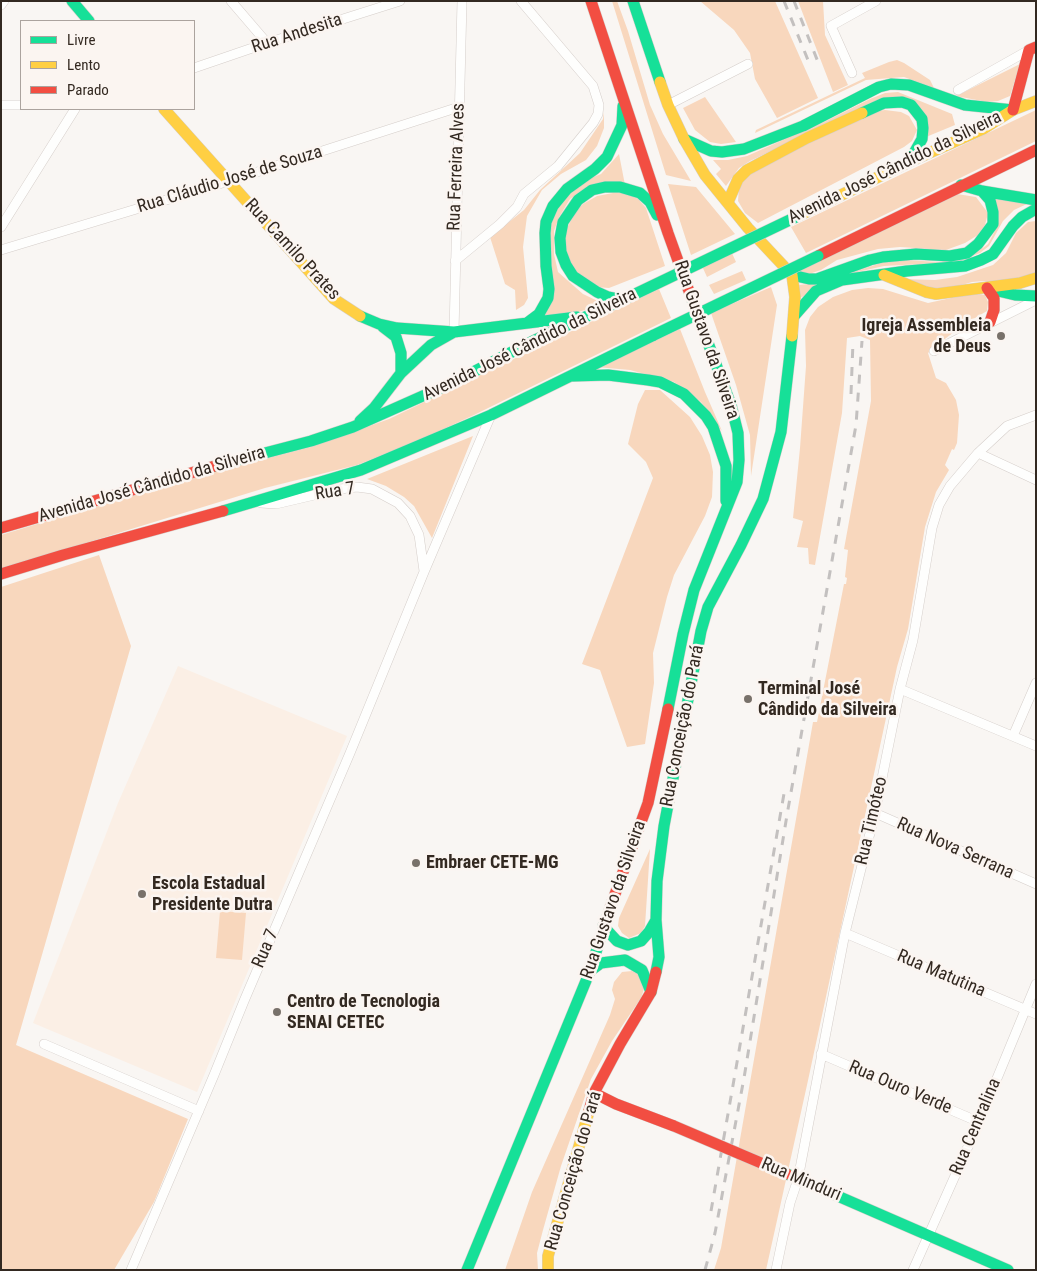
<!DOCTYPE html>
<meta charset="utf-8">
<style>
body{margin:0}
#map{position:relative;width:1037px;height:1271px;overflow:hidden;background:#f9f6f3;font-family:"Roboto Condensed",sans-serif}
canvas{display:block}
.frame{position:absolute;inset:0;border:2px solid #332921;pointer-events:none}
.legend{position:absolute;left:20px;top:20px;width:175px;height:90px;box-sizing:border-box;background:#fbf5f1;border:1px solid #aba39e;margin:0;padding:6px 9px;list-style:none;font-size:15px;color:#332921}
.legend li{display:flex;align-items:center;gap:10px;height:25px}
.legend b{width:25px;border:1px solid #aba39e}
</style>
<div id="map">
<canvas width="1037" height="1271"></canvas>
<div class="frame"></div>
<ul class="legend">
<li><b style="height:6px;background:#16e098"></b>Livre</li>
<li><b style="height:6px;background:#ffcf43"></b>Lento</li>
<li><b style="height:6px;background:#f24e42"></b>Parado</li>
</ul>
</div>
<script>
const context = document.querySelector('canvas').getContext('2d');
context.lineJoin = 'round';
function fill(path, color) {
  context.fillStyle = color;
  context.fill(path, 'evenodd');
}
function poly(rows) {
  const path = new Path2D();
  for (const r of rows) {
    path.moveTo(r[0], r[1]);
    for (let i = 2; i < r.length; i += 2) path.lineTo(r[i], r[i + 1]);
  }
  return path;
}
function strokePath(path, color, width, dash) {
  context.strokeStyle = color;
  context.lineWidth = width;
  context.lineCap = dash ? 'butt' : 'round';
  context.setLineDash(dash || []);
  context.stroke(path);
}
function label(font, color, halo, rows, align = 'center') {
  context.font = font + ' "Roboto Condensed",sans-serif';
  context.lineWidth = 5;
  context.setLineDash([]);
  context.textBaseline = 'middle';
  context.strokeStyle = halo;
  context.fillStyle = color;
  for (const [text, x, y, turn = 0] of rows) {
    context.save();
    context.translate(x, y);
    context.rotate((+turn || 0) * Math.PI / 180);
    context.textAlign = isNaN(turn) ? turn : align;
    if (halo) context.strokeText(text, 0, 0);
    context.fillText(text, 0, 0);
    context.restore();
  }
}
fill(poly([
 [178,666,347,736,197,1092,33,1023,118,803]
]), '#fbefe5');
fill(poly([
 [612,1,617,1,628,31,650,105,663,134,691,181,666,175],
 [700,1,775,1,818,98,777,118,755,79,750,53,734,30],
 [798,1,823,1,825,35,848,85,833,92],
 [897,60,904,63,930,80,934,88,904,77,866,80,755,133,756,130,865,78,862,73,889,62],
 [1020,64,1010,96,998,101,987,102,956,96],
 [898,92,952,114,955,125,926,137,900,96,824,126,750,161,739,168,726,186,716,174,721,169,713,160,728,160,747,156,826,121,870,99,885,93],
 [705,97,736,142,721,144,710,142,695,130,683,108],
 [885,110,901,112,909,116,917,130,912,141,904,147,758,223,745,213,738,201,739,187,752,171,873,112],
 [1036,110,1036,141,806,253,791,227],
 [604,112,604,128,597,146,586,160,561,174,542,190,527,216,523,247,528,298,524,305,516,310,515,290,505,284,490,237,524,210,540,190,580,153,603,119],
 [619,154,625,185,582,190,570,199,559,217,554,231,554,254,558,272,583,294,604,304,572,314,541,317,550,225,563,198,591,178,601,174],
 [668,184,696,187,735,234,691,255],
 [613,193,627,193,638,199,646,208,665,266,609,288,596,287,572,268,566,252,565,239,567,228,577,210,583,204,597,196],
 [957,194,976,197,988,213,985,225,978,235,965,243,946,250,900,247,878,249,837,260,821,270,809,274,795,273],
 [993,199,1029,203,1014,210,1003,221,989,246,980,253,957,262,884,266,857,272,822,286,800,298,798,285,821,283,884,262,906,260,939,262,957,258,979,251,988,244,995,231],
 [1036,221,1036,272,1023,277,996,283,984,281,972,282,952,288,933,289,902,279,935,280,957,277,993,265,1006,253,1016,233,1028,222],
 [731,251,736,262,707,277,702,266],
 [742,271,746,280,714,294,709,285],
 [771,287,777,305,751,476,750,435,736,385,711,313],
 [868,288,883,289,928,303,974,293,985,295,988,302,987,311,963,325,937,345,928,353,936,378,946,383,956,400,959,415,957,443,954,450,952,449,945,465,949,470,936,492,925,527,908,629,897,667,807,1085,766,1270,714,1270,721,1248,813,722,817,722,844,584,846,584,847,578,845,577,848,550,844,549,871,401,870,340,860,336,847,338,842,413,815,565,809,564,808,548,797,547,803,521,793,518,800,448,806,366,805,330,810,317,818,307,833,297,852,290],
 [659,289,671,318,474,415,415,442,357,465,265,488,1,569,1,535,168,484,311,447,389,419],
 [680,329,705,392,722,431,701,402,674,382,630,370,596,367],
 [645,390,660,390,690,417,702,436,710,455,713,472,712,497,705,516,674,575,667,597,653,653,654,683,645,744,627,747,600,670,582,664,653,478,646,462,628,444,638,404],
 [473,436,432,538,414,506,404,497,386,486,367,479],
 [99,555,131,646,16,1045,188,1119,154,1202,114,1270,1,1270,1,587],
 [650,849,645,926,641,933,629,938,622,933,618,926,619,918],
 [220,911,246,913,242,960,216,958],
 [632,971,640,975,646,983,641,998,612,1041,591,1079,561,1166,543,1230,537,1253,538,1270,505,1270,532,1192,610,1015,615,999,612,990,614,982,622,972]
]), '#f8d7bd');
const street = poly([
 [231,1,267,43],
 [1,5,4,1],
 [194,68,267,43,400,1],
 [852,73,831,26,876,1],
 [958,90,1029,50],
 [1,105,21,105],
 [668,105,748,64],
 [1,227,75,109],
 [1,250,229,181,459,107],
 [455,261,500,224,517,207,524,194,558,166,593,123,598,114,599,105,593,86,521,1],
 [454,332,462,1],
 [934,351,1036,300],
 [978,453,1036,480],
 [261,503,276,504,340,489,357,487,372,489,398,503,410,516,419,535,424,571],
 [900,689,1036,746],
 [1013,736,1036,683],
 [875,813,1036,884],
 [845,933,1036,1014],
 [44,1044,199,1111],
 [821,1054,979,1122],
 [131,1270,214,1075,244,1001,350,753,424,572,491,415],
 [776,1270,790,1203,798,1179,845,933,875,813,900,689,913,640,932,528,939,505,950,486,978,453,1007,426,1036,415],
 [913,1270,979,1122,1036,984]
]);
const fast = poly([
 [72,1,89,21],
 [633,1,660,82],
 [862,113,884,103,902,102,911,105,922,119,923,128,922,139,909,162],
 [684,139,711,151,722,152,744,149,803,126,879,87,891,84,909,85,965,105,1013,110],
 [982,191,1036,200],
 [792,275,809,279,817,279,870,260,883,257,916,254,950,256,967,253,978,244,993,224,993,212,990,200,982,191,961,185],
 [994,290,1015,295,1036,296],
 [623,300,608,297,597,292,573,276,566,265,561,252,560,238,563,222,578,200,592,190,605,187,620,187,640,193,650,202,657,215],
 [360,316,379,324,397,328,454,332],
 [794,316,816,291,842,280,907,271,965,266,981,260,993,254,1013,226,1022,217,1036,209],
 [527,323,539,314,548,298,549,289,546,266,545,233,546,222,553,206,567,189,595,169,607,157,622,125,623,106],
 [383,327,396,337,401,353,401,373],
 [573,376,608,375,648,380,660,382,684,394,706,416,713,427,726,466,726,501],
 [360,421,374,408,401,373,431,345,454,332,577,317],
 [215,466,311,441,353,427,452,383,535,340,631,296],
 [223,511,361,470,491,415,654,335],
 [668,709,683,634,694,590,737,482,739,460,738,433,731,405,690,294],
 [603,926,617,941,628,945,641,941,649,932,656,920],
 [590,971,601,963,625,960,642,970,651,992],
 [656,972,659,957,656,920,657,881,664,826,701,631,708,607,741,545,763,499,781,432,792,336],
 [787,1174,1008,1270],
 [467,1270,590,971,610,908]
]);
const slow = poly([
 [660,82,668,105,684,139,705,175,748,228,792,275,795,297,792,336],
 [164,109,334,299,360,316],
 [728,202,738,179,747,170,807,138,862,113],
 [796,217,909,162,983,129,1013,110,1036,101],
 [884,275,926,292,936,294,1020,283,1036,278],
 [548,1270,548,1256,589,1111]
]);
const jam = poly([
 [591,1,668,233,690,294],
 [1013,110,1029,50,1036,47],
 [818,256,1036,150],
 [987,288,994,298,994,310,990,322],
 [1,528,215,466],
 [1,574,63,555,223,511],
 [610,908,648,803,668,709],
 [594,1093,616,1104,674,1126],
 [589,1111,594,1093,620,1044,651,992,656,972]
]);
strokePath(street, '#d5ceca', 10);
strokePath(fast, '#d5ceca', 12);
strokePath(slow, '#d5ceca', 12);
strokePath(jam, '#d5ceca', 12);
strokePath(street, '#fefefd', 9);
strokePath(fast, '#16e098', 11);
strokePath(slow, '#ffcf43', 11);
strokePath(jam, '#f24e42', 11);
strokePath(poly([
 [784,1,810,65],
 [794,1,818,62],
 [851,394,853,342],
 [711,1211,785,788],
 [705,1270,715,1233,744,1078,787,815,856,425,862,341]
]), '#c3c0bf', 3, [9, 9]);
const fastBridge = poly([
 [631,296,796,217],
 [654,335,818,256]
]);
const jamBridge = poly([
 [674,1126,787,1174]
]);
strokePath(fastBridge, '#d5ceca', 12, []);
strokePath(jamBridge, '#d5ceca', 12, []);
strokePath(fastBridge, '#16e098', 11);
strokePath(jamBridge, '#f24e42', 11);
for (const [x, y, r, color] of [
 [1001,336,5,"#78716a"],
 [748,699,5,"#78716a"],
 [416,863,5,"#78716a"],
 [142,894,5,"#78716a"],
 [277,1012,5,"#78716a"]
]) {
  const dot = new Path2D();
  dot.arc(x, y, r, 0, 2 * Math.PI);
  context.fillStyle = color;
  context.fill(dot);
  strokePath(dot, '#fbf5f1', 2);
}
label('18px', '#332921', '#fbf5f1', [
 ["Rua Andesita",297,34,-18],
 ["Rua Ferreira Alves",457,167,-88],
 ["Avenida José Cândido da Silveira",895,168,-26],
 ["Rua Cláudio José de Souza",230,180,-17],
 ["Rua Camilo Prates",292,250,47],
 ["Rua Gustavo da Silveira",706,340,71],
 ["Avenida José Cândido da Silveira",530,345,-26],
 ["Avenida José Cândido da Silveira",152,485,-16],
 ["Rua 7",335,492,-9],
 ["Rua Conceição do Pará",683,726,-79],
 ["Rua Timóteo",872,821,-77],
 ["Rua Nova Serrana",955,849,24],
 ["Rua Gustavo da Silveira",614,900,-71],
 ["Rua 7",266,949,-67],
 ["Rua Matutina",941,974,23],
 ["Rua Ouro Verde",900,1088,23],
 ["Rua Centralina",976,1127,-67],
 ["Rua Conceição do Pará",574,1171,-74],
 ["Rua Minduri",801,1180,23]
]);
label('bold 18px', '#332921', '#fbf5f1', [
 ["Igreja Assembleia",991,326,"right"],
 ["de Deus",991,347,"right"],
 ["Terminal José",758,689],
 ["Cândido da Silveira",758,710],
 ["Embraer CETE-MG",426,863],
 ["Escola Estadual",152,884],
 ["Presidente Dutra",152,905],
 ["Centro de Tecnologia",287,1002],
 ["SENAI CETEC",287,1023]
], 'left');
</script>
